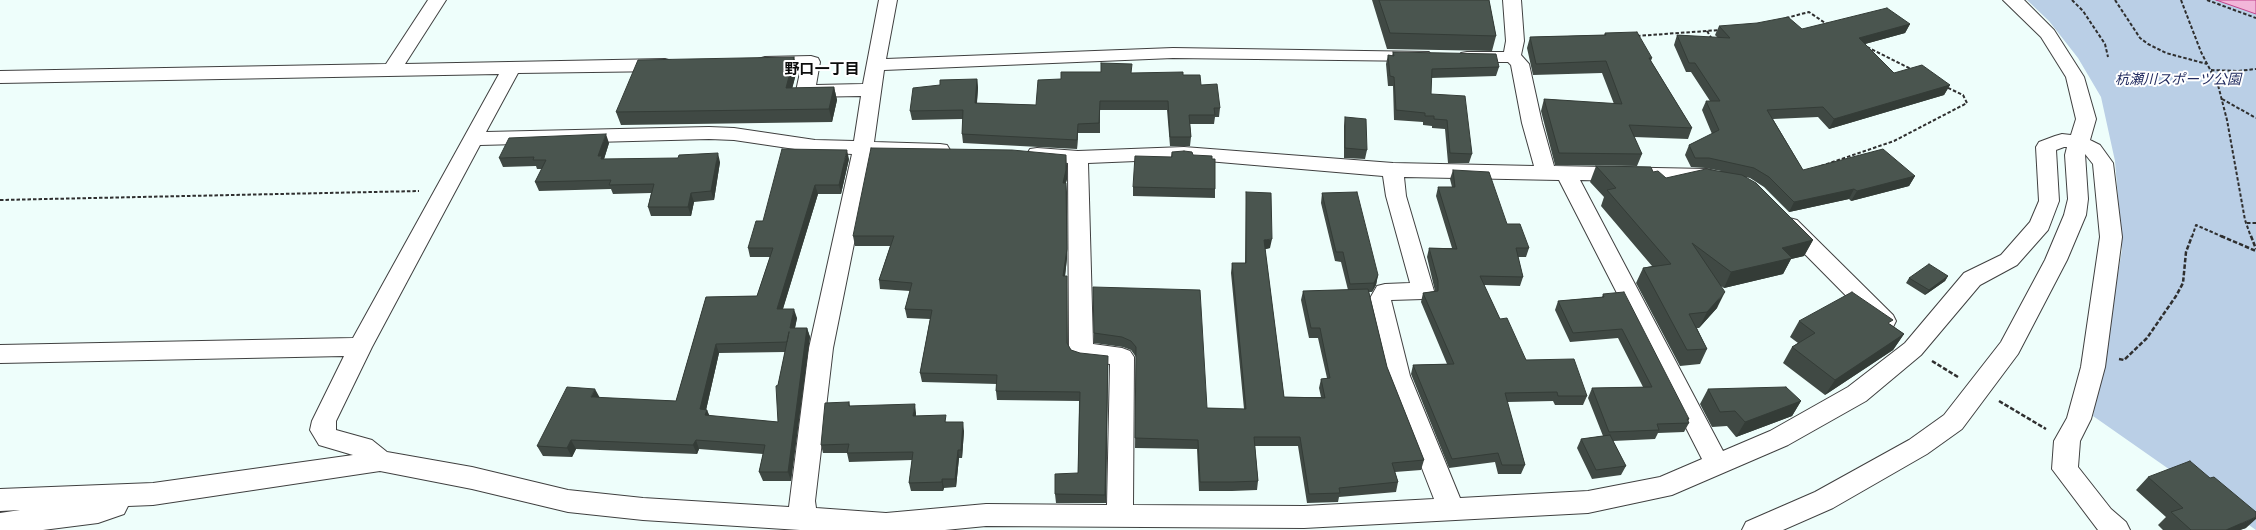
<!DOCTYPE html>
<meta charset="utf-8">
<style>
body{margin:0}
canvas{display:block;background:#eefefb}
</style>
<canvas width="2256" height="530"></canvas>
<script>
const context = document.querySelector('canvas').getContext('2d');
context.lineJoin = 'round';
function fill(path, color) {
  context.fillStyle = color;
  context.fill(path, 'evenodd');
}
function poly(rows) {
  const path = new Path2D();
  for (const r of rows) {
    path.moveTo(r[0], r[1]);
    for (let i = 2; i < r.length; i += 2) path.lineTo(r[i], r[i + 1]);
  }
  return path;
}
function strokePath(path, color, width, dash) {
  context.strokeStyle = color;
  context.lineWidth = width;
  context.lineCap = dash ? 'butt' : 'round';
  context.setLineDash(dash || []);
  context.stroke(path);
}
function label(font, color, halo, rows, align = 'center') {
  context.font = font + ' "Noto Serif","Noto Sans JP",serif';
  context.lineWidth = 4;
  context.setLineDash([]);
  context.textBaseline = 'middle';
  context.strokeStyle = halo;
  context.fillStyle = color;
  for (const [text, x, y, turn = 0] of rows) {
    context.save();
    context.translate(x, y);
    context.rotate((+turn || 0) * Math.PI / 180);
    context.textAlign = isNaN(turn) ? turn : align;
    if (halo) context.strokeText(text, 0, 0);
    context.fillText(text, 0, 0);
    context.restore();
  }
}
fill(poly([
 [2027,0,2256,0,2256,530,2093,416,2122,250,2115,161,2101,97,2078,58,2049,21]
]), '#bacfe6');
const water = poly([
 [2216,0,2256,0,2256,14,2216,0]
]);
fill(water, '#f2b6d9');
strokePath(water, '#c3438b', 1);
const minor = poly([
 [428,0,446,0,405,64,665,59,672,61,674,65,672,69,665,71,518,73,486,132,709,127,734,128,815,140,854,141,861,96,805,97,798,95,796,91,801,68,765,69,758,67,756,63,758,59,765,57,811,56,818,58,820,62,816,85,863,84,879,0,897,0,886,59,1173,48,1429,52,1432,56,1429,60,1423,61,1173,58,884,70,874,142,940,144,947,145,950,150,947,155,940,156,872,154,833,348,815,501,816,508,886,513,986,504,1107,505,1110,364,1081,361,1073,358,1069,352,1068,163,1030,159,1027,154,1030,149,1037,148,1078,151,1184,147,1393,163,1534,166,1522,123,1511,65,1508,62,1467,62,1461,61,1458,57,1461,53,1467,52,1504,52,1506,41,1503,0,1521,0,1524,41,1521,55,1529,64,1542,123,1554,166,1707,169,1714,171,1717,176,1714,181,1707,183,1580,180,1723,451,1770,431,1848,387,1905,343,1964,273,2001,255,2030,222,2039,201,2036,147,2039,142,2055,136,2062,134,2071,135,2076,119,2066,77,2041,37,2003,0,2024,0,2054,30,2084,77,2096,119,2090,140,2100,145,2113,163,2122,237,2105,367,2091,419,2080,441,2078,467,2111,509,2126,522,2130,530,2098,530,2052,469,2054,441,2067,418,2081,367,2100,237,2093,164,2085,154,2088,199,2086,215,2067,260,2018,354,1962,429,1927,454,1833,508,1783,530,1742,530,1746,522,1815,492,1909,440,1944,415,2001,342,2045,260,2064,215,2068,199,2065,155,2067,147,2064,147,2056,150,2059,201,2048,230,2017,265,1980,285,1921,355,1866,401,1788,445,1672,495,1588,513,1304,528,986,526,945,530,800,530,643,520,568,512,472,489,380,471,153,505,128,506,124,514,98,523,43,530,0,530,0,513,20,510,0,511,0,489,153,483,353,455,319,445,310,430,312,421,344,356,0,363,0,345,353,338,499,74,0,83,0,71,386,64,428,0],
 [709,139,734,140,815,152,852,154,809,348,789,507,643,498,568,490,472,467,387,452,372,440,336,430,336,421,372,347,480,145,709,139],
 [1184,159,1383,176,1386,196,1410,283,1385,284,1377,286,1369,300,1386,376,1434,499,1304,506,1133,505,1134,357,1130,351,1122,348,1093,344,1088,163,1184,159],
 [1404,177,1559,180,1702,459,1660,477,1588,491,1460,498,1410,376,1391,300,1423,299,1431,297,1434,291,1406,196,1404,177],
 [1789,218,1797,220,1893,315,1896,321,1893,327,1885,329,1877,327,1781,230,1778,225,1781,220,1789,218]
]);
strokePath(minor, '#404040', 2);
strokePath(poly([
 [2072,0,2083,11,2105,44,2108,57],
 [2115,0,2140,38,2148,44,2166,53,2207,64],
 [2181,0,2201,52,2218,85,2227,120,2245,220,2251,237],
 [2207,0,2256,18],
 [1786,18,1809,12,1828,25],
 [1707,31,1712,39],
 [1637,36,1720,30],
 [1867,47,1911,69],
 [2211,70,2238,71,2256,69],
 [2222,99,2256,118],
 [1821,166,1894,141,1967,103,1963,95,1946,87],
 [0,200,419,191],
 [2247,223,2256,223],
 [2192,237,2196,225,2223,237]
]), '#2f2f2f', 2, [3.5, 2]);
strokePath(poly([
 [2221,236,2256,251],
 [2251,236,2256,249],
 [2119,359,2124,360,2147,338,2176,296,2183,283,2186,252,2192,236],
 [1932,361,1958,377],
 [1999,401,2046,429]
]), '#2f2f2f', 2.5, [4.5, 2]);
fill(minor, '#fff');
fill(poly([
 [1372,0,1489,0,1496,36,1492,51,1387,49],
 [1910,24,1905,33,1865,44,1894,73,1950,85,1944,95,1829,129,1818,117,1773,119,1803,170,1915,176,1909,186,1851,201,1849,199,1789,212,1764,187,1750,178,1745,177,1813,240,1804,256,1791,259,1783,274,1724,288,1721,286,1717,308,1699,328,1697,328,1707,349,1700,364,1680,366,1636,283,1643,268,1652,266,1601,206,1604,197,1590,182,1596,166,1653,172,1666,178,1721,171,1705,168,1691,167,1685,155,1689,145,1712,134,1702,110,1706,101,1710,101,1691,72,1686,72,1674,45,1677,35,1718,38,1715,35,1719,26,1802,29],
 [1605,33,1652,58,1651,61,1692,128,1688,139,1634,137,1642,154,1637,166,1555,165,1541,111,1544,99,1614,104,1602,73,1533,75,1527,48,1530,37,1604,35],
 [1393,52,1499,67,1496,76,1431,78,1431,94,1472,154,1469,163,1448,163,1445,129,1432,128,1432,126,1423,125,1423,122,1394,120,1393,86,1388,86,1386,64,1388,55,1392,56],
 [794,57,797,70,792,88,834,87,837,100,832,122,621,125,616,112],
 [1132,73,1183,75,1201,85,1220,108,1219,117,1215,117,1214,124,1190,124,1191,137,1190,146,1170,146,1167,110,1100,110,1100,133,1078,133,1077,149,963,143,962,134,963,119,912,120,910,111,940,85,977,79,978,88,977,103,1036,105,1061,79],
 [1345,117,1367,150,1365,159,1344,158,1344,126],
 [609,143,604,159,720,162,714,200,694,202,691,216,651,216,648,207,651,193,613,194,611,189,539,191,535,182,542,169,537,169,536,166,503,167,499,158],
 [1172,152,1212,159,1215,189,1215,198,1133,196,1133,187,1171,157],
 [849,159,841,194,818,194,783,309,797,318,795,328,807,328,810,337,791,481,763,481,759,472,763,454,699,449,697,454,576,449,572,457,543,456,537,446,600,398,676,401,706,297,757,296,770,257,750,257,748,248,763,221],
 [785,352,778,385,778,422,709,416,707,410,706,410,719,353],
 [1067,164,1067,179,1066,183,1067,192,1067,258,1065,276,1067,276,1067,344,1071,350,1108,365,1106,503,1056,503,1055,494,1078,473,1079,401,997,400,996,391,997,384,922,382,920,373,930,319,907,318,905,309,910,291,880,289,879,280,890,246,855,246,853,236],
 [1453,170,1529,248,1526,257,1518,257,1523,277,1520,286,1484,285,1500,319,1526,360,1587,396,1583,405,1555,405,1553,401,1507,402,1525,465,1521,474,1498,474,1495,462,1449,468,1411,374,1413,365,1447,364,1421,302,1423,293,1435,291,1427,257,1429,248,1452,248,1436,196,1438,187,1452,187,1450,179],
 [1246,192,1270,248,1265,249,1284,397,1321,397,1319,388,1321,379,1327,378,1318,338,1309,338,1301,300,1303,291,1348,290,1341,262,1335,261,1321,203,1322,193,1378,275,1376,285,1372,292,1369,292,1387,367,1424,460,1421,470,1395,472,1398,482,1396,492,1339,497,1338,502,1307,503,1298,446,1255,446,1258,481,1257,490,1232,491,1199,491,1197,449,1135,448,1136,357,1131,350,1123,347,1094,343,1093,287,1207,408,1244,409,1231,273,1232,263,1245,263,1246,202],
 [1948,276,1945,281,1925,295,1906,283,1909,278],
 [1603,294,1689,419,1688,422,1689,423,1684,432,1658,433,1655,439,1613,441,1626,466,1621,475,1592,479,1577,448,1581,439,1603,436,1588,398,1592,388,1643,387,1618,338,1570,342,1555,310,1558,301,1602,297],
 [1799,321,1890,324,1904,334,1893,350,1825,395,1783,363,1792,347,1798,343,1790,337],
 [1708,389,1801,401,1792,416,1736,437,1727,426,1712,427,1700,404],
 [849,402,850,406,916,413,916,416,947,422,964,431,962,458,959,458,956,487,944,488,943,491,911,491,909,483,912,460,849,462,847,453,823,453,821,445],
 [2148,477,2210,478,2246,528,2240,530,2163,530,2158,525,2166,517,2136,490]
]), '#404944');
fill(poly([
 [1910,24,1905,33,1854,47,1859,38],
 [794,57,797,70,789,101,786,88],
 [977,79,978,88,976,112,975,103],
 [1950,85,1944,95,1829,129,1834,119],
 [834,87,837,100,832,122,829,109],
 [1078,124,1078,133,1077,149,1077,140],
 [606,134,609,143,604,159,606,165,598,156],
 [847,150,849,159,841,194,839,185],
 [718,153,720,162,714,200,711,191],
 [1066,155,1067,179,1063,192,1063,183],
 [1915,176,1909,186,1851,201,1857,191],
 [1066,183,1067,258,1064,285,1063,276],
 [815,185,818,194,780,318,777,309],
 [1854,189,1849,199,1789,212,1794,202],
 [691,193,694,202,691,216,688,207],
 [1272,239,1270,248,1262,250,1264,240],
 [1813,240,1804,256,1791,259,1783,274,1724,288,1731,272,1782,248],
 [1378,275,1376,285,1372,292,1374,283],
 [1067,276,1067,285,1068,352,1067,343],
 [1948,276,1945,281,1925,295,1929,290],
 [1725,292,1717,308,1699,328,1707,312],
 [794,309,797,318,793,337,790,328],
 [807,328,810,337,791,481,788,472],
 [1904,334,1893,350,1825,395,1835,380],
 [716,344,719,353,704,419,700,409],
 [1108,356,1108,365,1106,503,1105,495],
 [595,389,600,398,591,397],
 [1801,401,1792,416,1736,437,1745,422],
 [915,404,916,413,915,425,913,416],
 [707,410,711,419,705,415],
 [963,422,964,431,962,458,961,450],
 [571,440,576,449,572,457,567,448],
 [696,440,699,449,697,454,693,445],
 [958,450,959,458,956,487,955,479],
 [942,479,944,488,943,491,942,482],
 [2256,517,2256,519,2246,528,2240,530,2226,530]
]), '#343c37');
const building = poly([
 [1379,0,1489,0,1496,36,1390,33,1379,0],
 [1887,8,1910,24,1859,38,1894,73,1922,65,1950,85,1834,119,1823,107,1767,110,1803,170,1883,149,1915,176,1857,191,1854,189,1794,202,1769,177,1754,168,1709,158,1695,158,1689,145,1719,130,1706,101,1720,101,1695,63,1689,63,1677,35,1730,38,1719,26,1757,23,1788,17,1802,29,1887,8],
 [1637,32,1652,58,1649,58,1692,128,1629,125,1642,154,1559,153,1544,99,1622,104,1606,61,1536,64,1530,37,1606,35,1605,33,1637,32],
 [1393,52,1496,54,1499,67,1432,69,1431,94,1465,96,1472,154,1450,153,1447,120,1434,119,1434,116,1425,116,1425,113,1396,110,1394,77,1390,76,1388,55,1394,56,1393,52],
 [794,57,786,88,834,87,829,109,616,112,638,60,794,57],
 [1101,63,1132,64,1131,73,1183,72,1183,75,1200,75,1201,85,1217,84,1220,108,1214,108,1215,115,1189,115,1191,137,1170,137,1168,101,1100,101,1099,123,1078,124,1077,140,962,134,963,110,910,111,913,88,940,85,940,80,977,79,975,103,1036,105,1038,80,1061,79,1061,72,1101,72,1101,63],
 [1345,117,1366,119,1367,150,1345,148,1345,117],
 [606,134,598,156,602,156,601,159,678,158,679,155,718,153,711,191,691,193,688,207,648,207,654,184,609,185,611,180,535,182,546,160,533,160,534,157,499,158,509,138,606,134],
 [871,148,1012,150,1066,155,1066,170,1063,183,1066,183,1067,249,1063,276,1067,276,1067,343,1071,350,1080,353,1108,356,1105,495,1055,494,1055,474,1078,473,1080,392,996,391,997,375,920,373,932,310,905,309,912,283,879,280,894,236,853,236,871,148],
 [782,149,847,150,839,185,815,185,777,309,794,309,790,328,807,328,788,472,759,472,765,445,696,440,693,445,571,440,567,448,537,446,567,387,595,389,591,397,676,401,706,297,757,296,773,248,748,248,756,221,763,221,782,149],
 [789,332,778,385,776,386,778,422,705,415,707,410,700,409,716,344,787,342,789,332],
 [1184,151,1192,152,1193,155,1212,156,1212,159,1215,159,1215,189,1133,187,1135,156,1172,157,1172,152,1184,151],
 [1596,166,1651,167,1653,172,1658,171,1666,178,1706,169,1742,175,1756,183,1813,240,1782,248,1792,258,1731,272,1692,243,1725,292,1707,312,1689,314,1707,349,1687,350,1643,268,1671,264,1607,190,1616,188,1596,166],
 [1453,170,1489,172,1507,224,1520,224,1529,248,1516,248,1523,277,1480,276,1500,319,1507,318,1526,360,1574,359,1587,396,1558,396,1557,392,1505,393,1525,465,1502,465,1498,453,1452,459,1413,365,1454,364,1423,293,1438,291,1438,281,1429,248,1457,249,1438,187,1455,187,1453,170],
 [1246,192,1271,193,1272,239,1264,240,1284,397,1325,398,1321,379,1330,378,1320,328,1311,328,1303,291,1368,289,1387,367,1424,460,1392,463,1398,482,1339,488,1340,493,1309,494,1300,437,1254,437,1258,481,1233,482,1200,482,1198,440,1135,438,1136,347,1131,341,1122,337,1094,333,1093,287,1200,290,1207,408,1246,409,1232,263,1246,263,1246,192],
 [1357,192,1378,275,1374,283,1350,284,1343,252,1336,252,1322,193,1357,192],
 [1929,264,1948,276,1929,290,1909,278,1929,264],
 [1624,292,1689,419,1687,419,1689,423,1657,424,1659,430,1609,432,1592,388,1652,387,1622,329,1573,333,1558,301,1604,297,1603,294,1624,292],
 [1852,292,1893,320,1888,323,1904,334,1835,380,1792,347,1815,333,1799,321,1852,292],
 [1786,387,1801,401,1745,422,1735,411,1720,412,1708,389,1786,387],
 [849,402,849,406,915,404,913,416,946,415,945,422,963,422,961,450,958,450,955,479,942,479,942,482,909,483,913,452,847,453,849,444,821,445,825,403,849,402],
 [1610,435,1626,466,1596,470,1581,439,1610,435],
 [2190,461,2210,478,2214,477,2256,512,2256,517,2226,530,2191,530,2171,512,2183,508,2148,477,2190,461]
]);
fill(building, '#4a554f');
strokePath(building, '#343c37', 1);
label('italic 14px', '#222c60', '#fff', [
 ["杭瀬川スポーツ公園",2178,80]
]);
label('bold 15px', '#0d0d0d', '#fff', [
 ["野口一丁目",822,70]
]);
</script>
